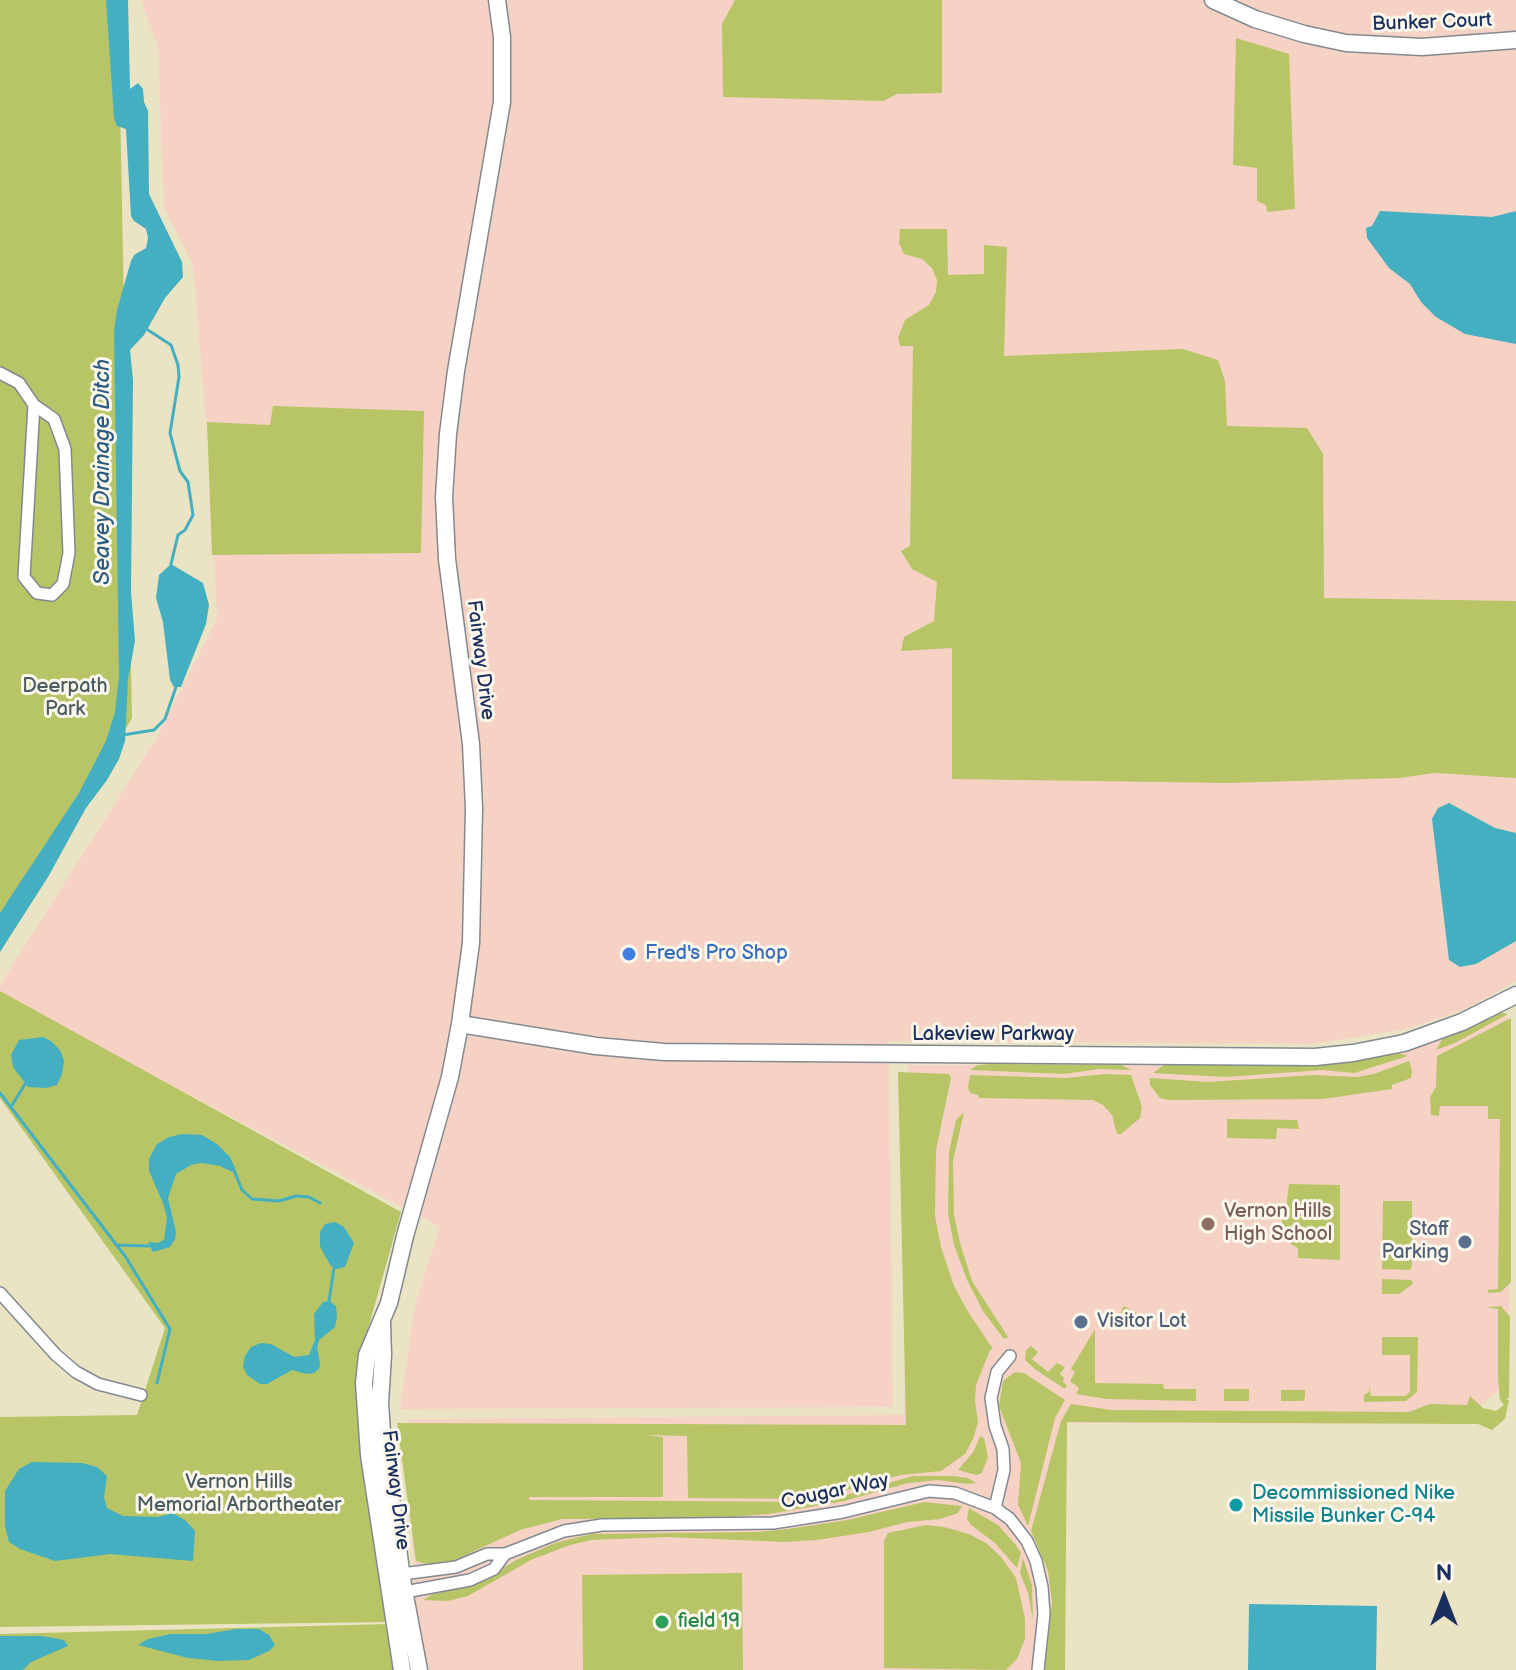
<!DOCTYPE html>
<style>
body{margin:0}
#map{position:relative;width:1516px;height:1670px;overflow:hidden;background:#eae4c4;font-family:"Balsamiq Sans",sans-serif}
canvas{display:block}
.north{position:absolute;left:1404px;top:1558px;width:80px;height:80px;-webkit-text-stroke:6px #fbf7ec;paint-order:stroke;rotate:0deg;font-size:22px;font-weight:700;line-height:32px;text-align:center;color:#1b2f5e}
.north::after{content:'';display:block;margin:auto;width:28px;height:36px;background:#1b2f5e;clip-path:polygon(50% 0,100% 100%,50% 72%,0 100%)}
</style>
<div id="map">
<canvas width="1516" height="1670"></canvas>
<div class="north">N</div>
</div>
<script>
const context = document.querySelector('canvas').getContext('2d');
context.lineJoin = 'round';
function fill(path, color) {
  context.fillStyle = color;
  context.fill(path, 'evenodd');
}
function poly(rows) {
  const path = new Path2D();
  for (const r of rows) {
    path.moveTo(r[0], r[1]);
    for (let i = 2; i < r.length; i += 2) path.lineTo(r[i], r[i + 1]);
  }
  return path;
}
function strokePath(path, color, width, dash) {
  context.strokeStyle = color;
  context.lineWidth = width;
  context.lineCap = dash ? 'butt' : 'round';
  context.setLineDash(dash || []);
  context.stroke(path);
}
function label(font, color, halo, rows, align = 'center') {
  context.font = font + ' "Balsamiq Sans",sans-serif';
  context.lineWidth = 6;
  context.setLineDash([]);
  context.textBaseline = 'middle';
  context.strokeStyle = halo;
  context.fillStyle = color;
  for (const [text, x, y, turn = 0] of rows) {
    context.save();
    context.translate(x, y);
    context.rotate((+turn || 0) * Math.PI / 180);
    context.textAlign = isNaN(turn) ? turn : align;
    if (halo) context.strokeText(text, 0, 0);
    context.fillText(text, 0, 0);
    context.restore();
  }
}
fill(poly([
 [141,0,1516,0,1516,981,1469,1008,1406,1029,1313,1044,889,1041,893,1407,400,1409,415,1305,440,1227,0,995,0,985,156,739,217,619,208,445,193,264,164,208,158,46],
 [1501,1014,1511,1020,1509,1381,1460,1424,1067,1423,1063,1670,428,1670,415,1618,409,1419,904,1415,908,1065,1324,1066,1396,1052,1451,1036]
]), '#f6d2c5');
fill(poly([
 [0,0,118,0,132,718,50,862,0,937],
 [735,0,942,0,942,93,897,94,883,101,723,97,722,24],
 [1236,38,1289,54,1295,209,1267,212,1266,205,1257,201,1257,168,1233,165],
 [900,229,947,229,948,275,984,274,984,245,1007,247,1004,356,1183,349,1218,360,1225,381,1227,426,1307,428,1323,454,1324,598,1516,601,1516,778,1435,773,1399,778,1228,783,952,779,952,648,901,651,904,637,934,621,937,582,912,569,901,551,910,546,913,346,900,346,898,338,905,320,929,305,936,292,937,280,932,268,922,259,904,254,899,243],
 [273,406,424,411,421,553,212,555,207,422,270,425],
 [0,991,401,1212,364,1343,388,1622,0,1627,0,1417,137,1415,165,1328,0,1098],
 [1499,1012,1508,1014,1455,1043,1436,1050,1443,1038],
 [1511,1018,1511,1282,1501,1292,1489,1293,1487,1290,1498,1289,1500,1119,1488,1119,1488,1106,1440,1106,1439,1116,1431,1115,1430,1097,1436,1087,1437,1056],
 [1398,1053,1408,1056,1354,1073,1322,1070,1226,1077,1153,1073,1164,1065,1339,1064],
 [1409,1061,1412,1071,1411,1078,1392,1085,1392,1089,1323,1099,1168,1100,1160,1098,1150,1085,1150,1078,1208,1082,1314,1075,1357,1077,1374,1074],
 [990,1064,1121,1065,1132,1070,1099,1069,1064,1074,970,1070,978,1065],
 [898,1072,949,1074,951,1078,936,1150,935,1216,941,1247,954,1286,967,1310,993,1349,990,1350,976,1385,975,1401,978,1422,973,1439,965,1454,941,1471,901,1475,822,1497,821,1487,821,1499,688,1498,687,1436,646,1435,663,1437,663,1497,529,1497,529,1500,822,1502,913,1476,953,1476,968,1478,976,1483,968,1484,938,1480,908,1483,844,1501,769,1514,715,1518,562,1519,520,1530,453,1561,426,1564,416,1561,397,1423,906,1425],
 [1105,1074,1131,1075,1142,1107,1140,1118,1121,1134,1117,1134,1112,1115,1103,1105,1093,1100,979,1098,978,1095,970,1093,968,1088,970,1075,1066,1078],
 [964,1112,953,1161,954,1215,960,1243,972,1281,1008,1337,1004,1339,983,1311,967,1280,954,1245,948,1213,949,1152,956,1120],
 [1227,1119,1297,1120,1299,1129,1277,1128,1276,1139,1227,1138],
 [1289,1184,1340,1185,1340,1260,1298,1258,1298,1248,1277,1236,1286,1210],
 [1383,1201,1412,1201,1412,1266,1410,1270,1382,1269],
 [1382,1279,1411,1280,1413,1284,1399,1294,1382,1294],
 [1124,1306,1138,1314,1137,1326,1126,1326,1117,1320],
 [1501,1306,1510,1317,1509,1397,1506,1400,1509,1400,1505,1419,1492,1430,1478,1424,1067,1422,1065,1670,1045,1670,1052,1602,1048,1571,1031,1531,1061,1421,1071,1404,1112,1410,1409,1412,1430,1404,1467,1405,1470,1396,1483,1408,1496,1411,1504,1405,1500,1400,1498,1378,1498,1309,1486,1307],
 [1095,1329,1095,1383,1163,1384,1164,1389,1196,1389,1196,1401,1107,1399,1076,1394,1079,1388,1070,1381,1075,1372,1071,1369],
 [1382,1337,1418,1337,1417,1392,1406,1401,1364,1402,1364,1395,1369,1392,1369,1386,1371,1396,1405,1396,1410,1392,1410,1355,1382,1355],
 [1031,1346,1038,1352,1032,1359,1048,1372,1057,1363,1065,1367,1060,1374,1064,1378,1063,1382,1067,1385,1065,1389,1036,1370,1025,1360,1026,1350],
 [1015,1372,1024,1373,1065,1400,1055,1418,1028,1526,1018,1505,1021,1463,999,1406,1003,1381],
 [1224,1389,1249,1389,1249,1401,1224,1401],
 [1281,1390,1305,1390,1305,1398,1303,1401,1281,1401],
 [980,1436,984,1438,988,1457,982,1473,976,1475,958,1470,974,1451],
 [924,1502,962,1506,958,1513,940,1519,907,1522,869,1532,817,1540,784,1542,667,1537,591,1540,570,1545,531,1560,468,1596,448,1601,423,1600,433,1594,461,1588,489,1577,516,1560,555,1543,591,1534,757,1532,788,1529,847,1520],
 [969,1508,998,1525,1015,1544,1021,1553,1017,1568,995,1543,971,1525,967,1519],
 [926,1525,944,1527,969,1534,986,1543,1001,1557,1016,1578,1025,1619,1025,1639,1017,1659,1006,1670,884,1668,884,1541,888,1533],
 [1023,1558,1032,1585,1033,1620,1028,1593,1020,1573],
 [742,1573,743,1670,583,1670,582,1575],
 [389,1624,396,1670,0,1670,0,1634]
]), '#b7c567');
fill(poly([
 [106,0,128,0,130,89,138,83,143,89,144,102,148,111,149,194,182,262,183,277,165,298,144,335,130,350,133,380,131,592,135,641,128,679,125,741,119,759,107,780,86,808,48,877,0,952,0,913,79,793,106,741,115,712,119,676,114,332,117,310,131,261,134,255,146,248,148,238,146,229,134,221,131,216,126,129,117,126,114,118],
 [1380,211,1492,217,1516,211,1516,344,1465,334,1436,317,1421,302,1410,284,1389,268,1367,238,1366,228,1372,226],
 [171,564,203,583,209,605,206,624,181,687,174,687,170,680,163,622,156,598,159,575],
 [1449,803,1495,828,1516,833,1516,941,1476,964,1460,967,1449,960,1432,819,1438,808],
 [43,1037,51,1041,60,1050,64,1061,62,1074,57,1085,46,1088,28,1087,13,1067,11,1055,19,1040],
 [182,1134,202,1135,217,1144,230,1157,235,1168,232,1172,220,1166,201,1163,191,1165,176,1174,168,1198,176,1232,175,1239,170,1247,153,1252,148,1242,157,1243,164,1240,167,1218,163,1203,149,1171,149,1159,157,1144,169,1137],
 [335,1222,344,1227,354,1243,345,1267,337,1269,331,1266,325,1256,320,1246,320,1232,325,1224],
 [329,1301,336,1306,337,1317,335,1327,319,1340,317,1348,320,1363,319,1369,314,1373,306,1374,292,1370,267,1384,260,1384,247,1375,243,1366,245,1356,251,1347,261,1343,271,1344,294,1357,309,1355,315,1340,314,1314,323,1302],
 [32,1462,82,1463,97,1467,107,1476,104,1497,107,1508,123,1516,158,1517,173,1513,185,1520,195,1531,193,1561,110,1554,55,1561,20,1549,9,1542,5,1526,5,1491,19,1469],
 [1249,1604,1377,1606,1376,1670,1248,1670],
 [236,1629,259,1629,269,1635,275,1645,269,1651,249,1660,219,1661,188,1658,138,1645,148,1639,171,1634,207,1634],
 [0,1636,42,1636,64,1640,68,1646,31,1662,23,1670,0,1670]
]), '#43afc0');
strokePath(poly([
 [148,330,171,345,178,365,179,377,170,433,180,471,188,482,193,515,185,530,178,535,171,564],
 [123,735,154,730,165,719,176,687],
 [0,1093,125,1256,170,1329,157,1383],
 [11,1107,25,1084],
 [234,1170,242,1190,252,1199,279,1201,296,1196,309,1197,320,1203],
 [117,1245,149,1246],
 [329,1301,334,1268]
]), '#43afc0', 3);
const street = poly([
 [0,373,19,383,34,405,54,419,65,449,69,553,63,584,52,595,37,593,24,577,34,405],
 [0,1293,56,1355,76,1372,98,1384,141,1395],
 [995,1508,1004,1470,1003,1449,995,1426,991,1398,997,1372,1010,1356],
 [402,1574,456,1567,487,1554,505,1554,564,1531,602,1525,773,1523,843,1512,929,1491,955,1493,995,1508,1010,1519,1027,1541,1036,1561,1042,1587,1044,1614,1038,1670],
 [405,1592,470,1580,494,1569,505,1554]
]);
const secondary = poly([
 [1213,0,1255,19,1304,34,1346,43,1422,47,1516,40],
 [460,1024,596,1046,664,1052,1315,1057,1353,1053,1404,1043,1462,1022,1516,995],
 [382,1323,383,1355,380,1403,382,1432,403,1585,419,1670],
 [402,1670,369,1455,364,1383,367,1355,389,1303,405,1236,450,1077,460,1024,471,943,474,808,471,744,447,559,444,497,448,434,456,371,502,102,502,37,497,0]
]);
strokePath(street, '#828a91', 14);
strokePath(secondary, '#828a91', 19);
strokePath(street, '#fff', 11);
strokePath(secondary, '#fff', 16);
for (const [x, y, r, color] of [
 [629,954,8,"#3f7fe0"],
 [1208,1224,8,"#8d6e63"],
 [1465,1242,8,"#5c6f8a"],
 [1081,1322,8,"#5c6f8a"],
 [1236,1505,8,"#0f9aa8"],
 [662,1622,8,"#2e9e5b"]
]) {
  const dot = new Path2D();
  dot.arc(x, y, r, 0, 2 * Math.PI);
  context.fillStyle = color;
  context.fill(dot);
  strokePath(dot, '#fbf7ec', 3);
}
label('20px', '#1b2f5e', '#fbf7ec', [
 ["Bunker Court",1432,23,-2],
 ["Fairway Drive",480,660,83],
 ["Lakeview Parkway",993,1035],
 ["Fairway Drive",395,1490,83],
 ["Cougar Way",835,1492,-12]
]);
label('20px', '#4a5c61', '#fbf7ec', [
 ["Deerpath",65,687],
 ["Park",65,710],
 ["Vernon Hills",239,1483],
 ["Memorial Arbortheater",239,1506]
]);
label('20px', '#366cbe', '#fbf7ec', [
 ["Fred's Pro Shop",645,954]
], 'left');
label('20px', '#785e54', '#fbf7ec', [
 ["Vernon Hills",1224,1212],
 ["High School",1224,1235]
], 'left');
label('20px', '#4e5e75', '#fbf7ec', [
 ["Staff",1449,1230],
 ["Parking",1449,1253],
 ["Visitor Lot",1097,1322,"left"]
], 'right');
label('20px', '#0d838f', '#fbf7ec', [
 ["Decommissioned Nike",1252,1494],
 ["Missile Bunker C-94",1252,1517]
], 'left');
label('20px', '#27864d', '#fbf7ec', [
 ["field 19",678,1622]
], 'left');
label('italic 22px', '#295c80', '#fbf7ec', [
 ["Seavey Drainage Ditch",103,472,-90]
]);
</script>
